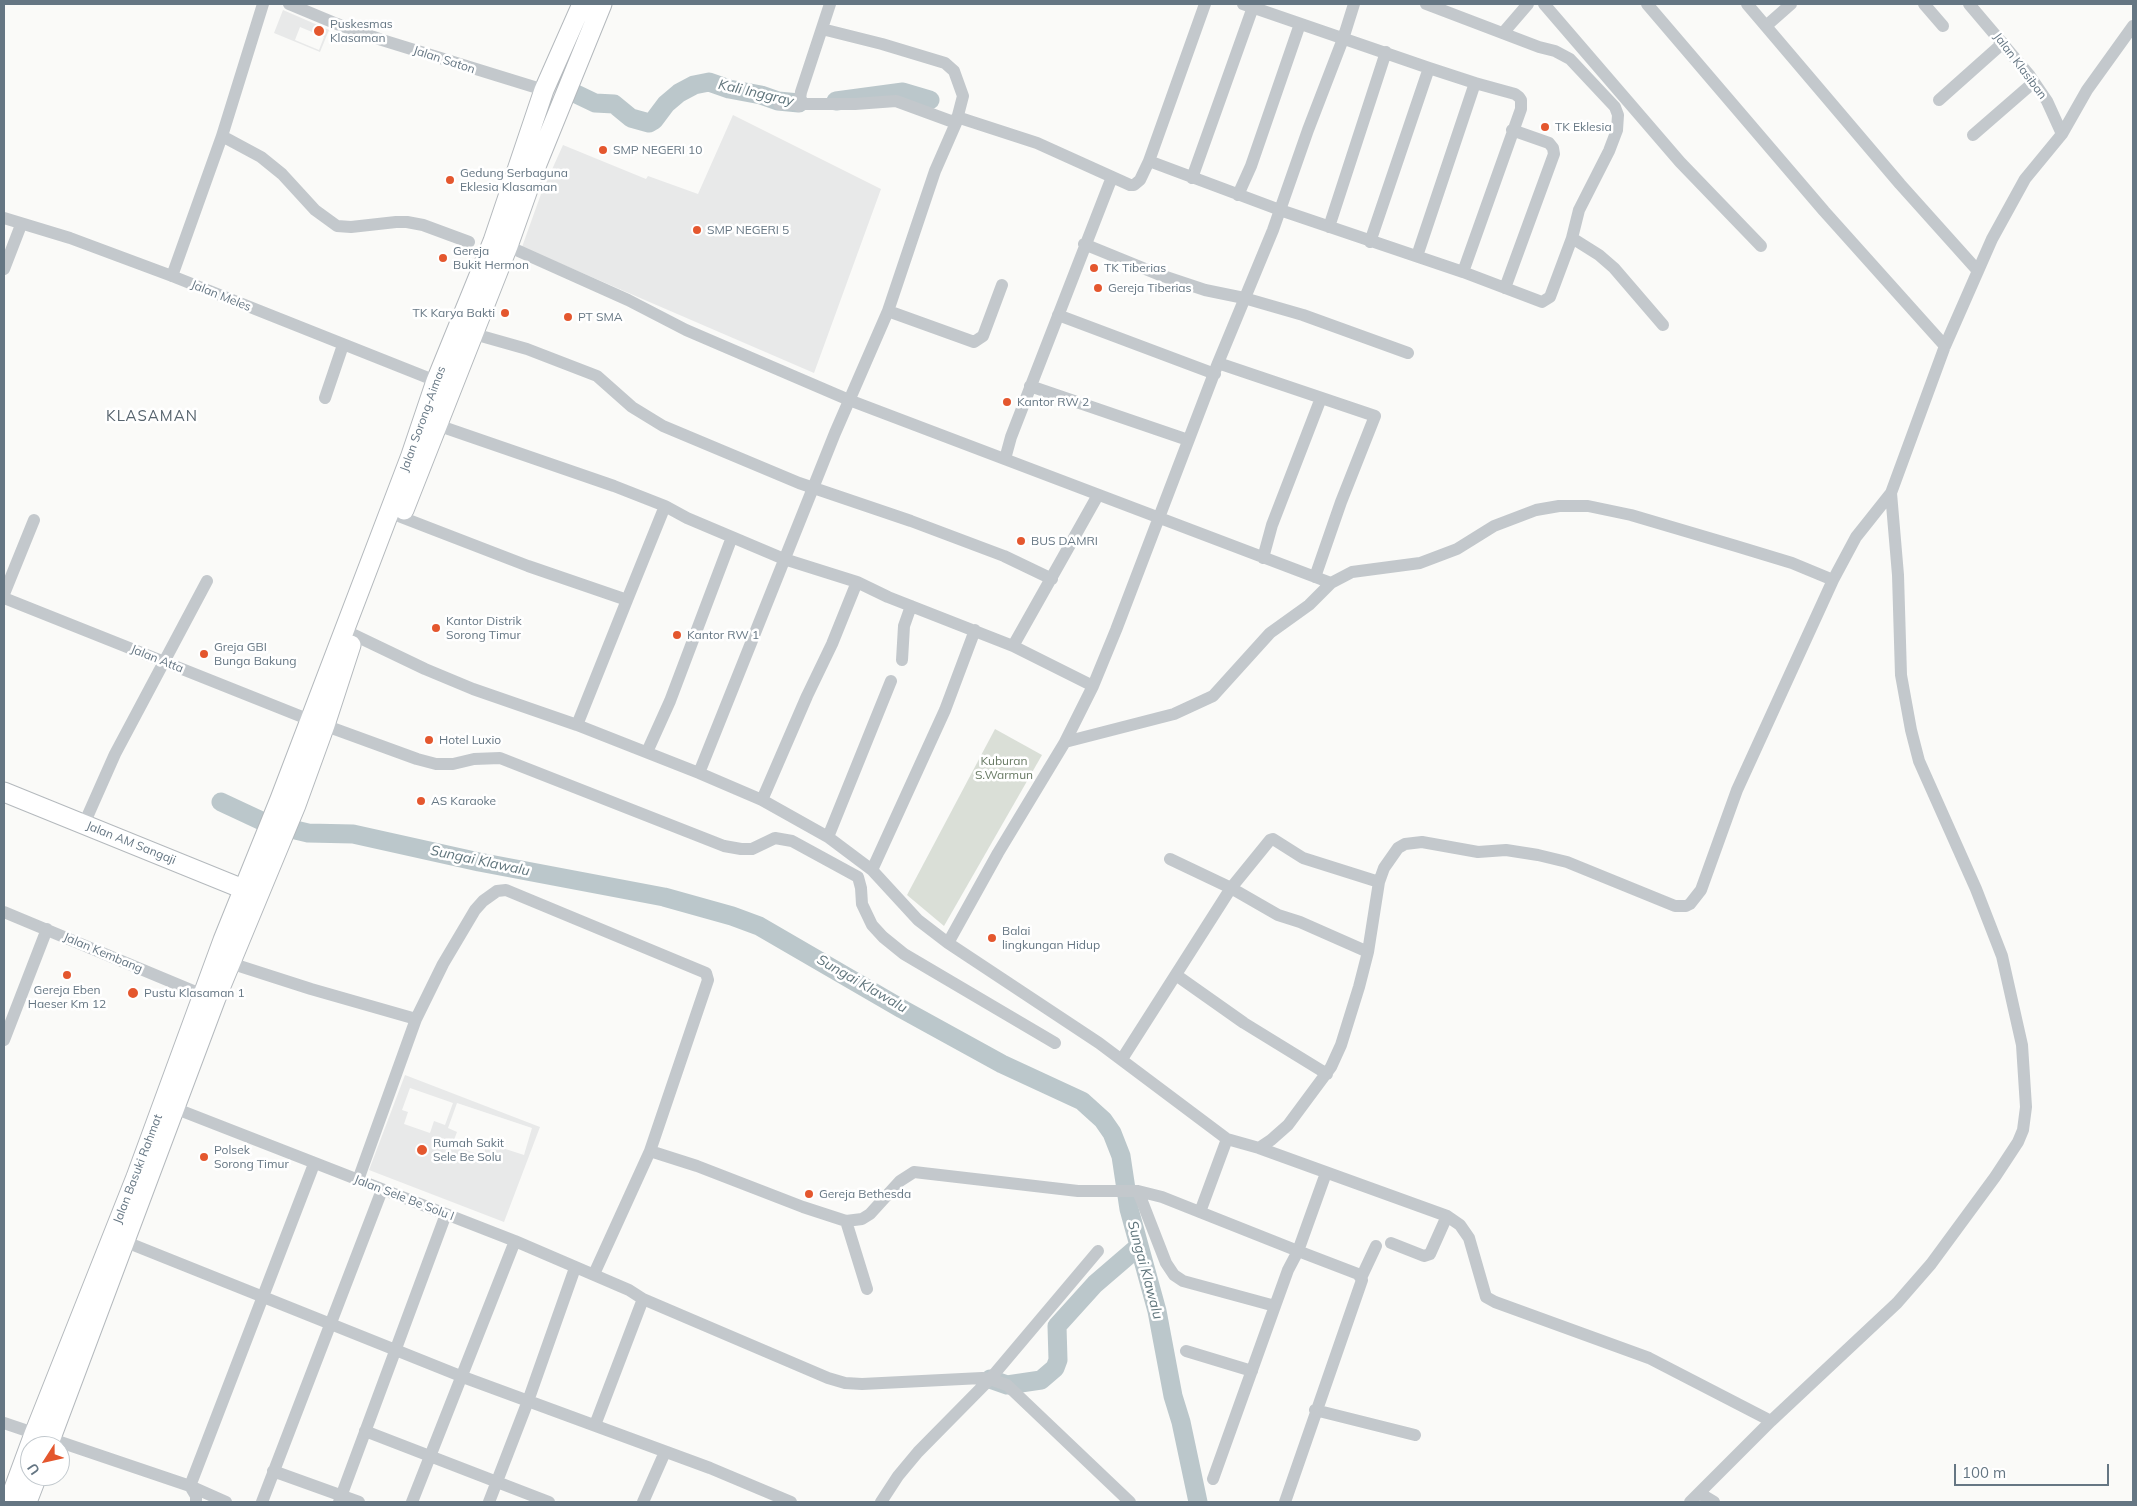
<!DOCTYPE html>
<style>
body{margin:0}
#map{position:relative;width:2137px;height:1506px;overflow:hidden;background:#fafaf8;font-family:Mulish,sans-serif}
canvas{display:block}
.frame{position:absolute;inset:0;border:5px solid #657683;pointer-events:none}
.north{position:absolute;left:20px;top:1436px;width:50px;height:50px;box-sizing:border-box;background:#fff;border:1px solid #c1c8cd;border-radius:50%;rotate:235deg;font-size:14px;font-weight:700;line-height:20px;text-align:center;color:#657683}
.north::after{content:'';display:block;margin:auto;width:18px;height:22px;background:#e4572e;clip-path:polygon(50% 0,100% 100%,50% 72%,0 100%)}
.scale{position:absolute;left:1954px;top:1464px;width:155px;height:22px;box-sizing:border-box;border:2px solid #657683;border-top:0;padding-left:6px;font-size:15px;line-height:18px;white-space:nowrap;color:#657683;-webkit-text-stroke:4px #fff;paint-order:stroke}
</style>
<div id="map">
<canvas width="2137" height="1506"></canvas>
<div class="frame"></div>
<div class="north">U</div>
<div class="scale">100 m</div>
</div>
<script>
const context = document.querySelector('canvas').getContext('2d');
context.lineJoin = 'round';
function fill(path, color) {
  context.fillStyle = color;
  context.fill(path, 'evenodd');
}
function poly(rows) {
  const path = new Path2D();
  for (const r of rows) {
    path.moveTo(r[0], r[1]);
    for (let i = 2; i < r.length; i += 2) path.lineTo(r[i], r[i + 1]);
  }
  return path;
}
function strokePath(path, color, width, dash) {
  context.strokeStyle = color;
  context.lineWidth = width;
  context.lineCap = dash ? 'butt' : 'round';
  context.setLineDash(dash || []);
  context.stroke(path);
}
function label(font, color, halo, rows, align = 'center') {
  context.font = font + ' Mulish,sans-serif';
  context.lineWidth = 5;
  context.setLineDash([]);
  context.textBaseline = 'middle';
  context.strokeStyle = halo;
  context.fillStyle = color;
  for (const [text, x, y, turn = 0] of rows) {
    context.save();
    context.translate(x, y);
    context.rotate((+turn || 0) * Math.PI / 180);
    context.textAlign = isNaN(turn) ? turn : align;
    if (halo) context.strokeText(text, 0, 0);
    context.fillText(text, 0, 0);
    context.restore();
  }
}
fill(poly([
 [283,10,329,30,320,52,274,33],
 [300,27,324,37,319,50,295,40],
 [733,115,881,189,814,373,522,247,541,194,563,145,646,179,648,176,698,194],
 [405,1075,540,1127,504,1222,369,1170],
 [410,1088,453,1103,445,1125,434,1121,430,1133,404,1124,408,1112,402,1110],
 [457,1103,532,1128,524,1155,487,1143,483,1156,452,1145,457,1132,448,1128]
]), '#e8e9e9');
fill(poly([
 [995,729,1042,755,944,926,907,895]
]), '#dadfd7');
strokePath(poly([
 [572,92,595,103,614,104,631,118,649,123,654,120,666,104,679,93,694,85,709,82,729,89,761,95,778,101,799,103],
 [836,101,903,92,930,100],
 [221,802,266,823,308,833,353,834,479,862,664,897,732,916,759,926,902,1009,1002,1064,1082,1101,1103,1120,1112,1133,1121,1156,1129,1209,1157,1311,1173,1396,1181,1422,1198,1502],
 [990,1379,1007,1385,1041,1380,1055,1368,1058,1360,1057,1326,1095,1284,1138,1247]
]), '#bbc7cb', 19);
const highway = poly([
 [404,510,508,246,537,164,602,4],
 [4,792,253,893],
 [48,1446,216,998,296,805,325,725,351,645],
 [9,1502,34,1434,136,1177,223,940,280,799,410,458,436,381,493,241,544,90,582,4],
 [27,1502,37,1476]
]);
strokePath(highway, '#b4b9bd', 21);
strokePath(poly([
 [289,4,337,24,382,40,544,90],
 [1243,4,1429,68,1475,83,1515,94,1519,97,1521,100,1521,109,1463,272],
 [1426,4,1539,47,1555,51,1570,59,1615,107,1618,115,1617,130,1609,151,1579,210,1572,238,1599,255,1614,268,1663,325],
 [1544,4,1680,162,1761,246],
 [1647,4,1824,211,1945,346],
 [1747,4,1900,184,1978,271],
 [1924,4,1943,26],
 [1969,4,2030,76,2047,101,2062,134],
 [1766,26,1791,4],
 [1503,33,1528,4],
 [1939,100,2003,43],
 [779,104,855,104,896,101,956,123],
 [799,106,801,92,830,4],
 [957,117,1037,143,1130,185,1134,185,1140,180,1149,161,1205,4],
 [1973,135,2034,82],
 [222,136,261,157,282,174,315,210,337,226,351,227,396,222,407,222,423,225,469,242],
 [1149,161,1280,210,1463,272,1542,302,1550,297,1572,238],
 [1192,178,1253,7],
 [1238,195,1251,166,1300,24],
 [4,218,70,238,172,276,436,381],
 [1329,227,1386,52],
 [1370,242,1429,68],
 [503,244,628,300,686,330,849,400,1331,583],
 [1084,244,1160,275,1205,290,1244,298,1303,315,1408,353],
 [1417,256,1475,83],
 [4,269,21,225],
 [172,276,222,136,263,4],
 [1505,288,1554,154,1553,148,1549,143,1512,130],
 [888,311,974,342,983,336,1002,285],
 [1058,315,1215,374],
 [474,334,527,349,597,376,632,407,663,426,799,483,911,521,1004,556,1052,579],
 [1218,363,1375,416,1341,502,1315,577],
 [1030,386,1188,440],
 [325,398,343,345],
 [437,425,614,486,665,506,687,518,784,559,857,582,888,597,1013,646,1093,686],
 [1005,459,1011,437,1112,177],
 [401,517,528,566,627,600,577,725],
 [1263,558,1272,525,1321,398],
 [4,594,34,520],
 [4,598,310,720,417,759,436,764,453,764,474,759,500,758,724,846,741,849,752,849,775,838,792,841,858,877,861,888,862,904,872,925,883,937,904,954,1055,1043],
 [627,600,665,506],
 [354,635,425,669,473,689,577,725,699,773,762,800,828,837,872,870,918,920,948,943,1099,1043,1227,1139,1259,1148,1271,1140,1288,1125,1331,1067,1341,1045,1359,987,1368,952,1379,882,1384,868,1398,848,1405,844,1422,842,1478,852,1506,850,1538,855,1567,862,1675,906,1686,906,1690,904,1701,890,1737,790,1833,580,1856,537,1891,493],
 [1013,646,1098,495],
 [902,660,904,626,911,606],
 [1065,742,1093,686,1116,630,1218,363,1273,230,1308,130,1343,39,1354,4],
 [647,752,670,701,732,537],
 [699,773,835,433,888,311,935,171,956,123,963,96,954,71,945,63,882,44,822,29],
 [762,800,807,696,832,644,857,582],
 [84,824,115,754,207,581],
 [828,837,891,681],
 [1170,859,1231,888,1278,915,1300,922,1368,952],
 [872,870,945,710,975,630],
 [4,912,203,995],
 [948,943,998,853,1065,742,1174,714,1213,696,1270,633,1309,605,1331,583,1352,572,1420,563,1457,549,1494,526,1536,510,1559,506,1588,506,1631,515,1736,546,1792,563,1833,580],
 [230,963,311,989,416,1019,358,1180],
 [1176,975,1244,1023,1327,1074],
 [416,1019,443,964,475,910,483,901,497,891,506,890,706,973,708,980,650,1151,594,1274],
 [4,1040,47,929],
 [1122,1059,1231,888,1270,840,1273,839,1303,858,1379,882],
 [169,1106,515,1241,629,1290,643,1299,828,1378,845,1383,862,1384,982,1378,990,1379,1007,1385,1130,1502],
 [1259,1148,1447,1216,1460,1225,1469,1238,1486,1297,1495,1302,1649,1358,1771,1421],
 [650,1151,697,1166,803,1207,846,1221,862,1219,870,1214,900,1181,914,1172,1078,1191,1138,1191,1162,1197,1298,1251,1288,1270,1275,1306,1183,1281,1174,1275,1166,1263,1138,1191],
 [1200,1212,1227,1139],
 [846,1221,867,1289],
 [126,1242,463,1377,710,1468,791,1502],
 [1391,1243,1424,1256,1430,1254,1447,1216],
 [1361,1278,1376,1246],
 [1186,1351,1252,1371],
 [1315,1410,1415,1435],
 [4,1423,190,1486,226,1502],
 [595,1425,643,1299],
 [365,1431,549,1502],
 [273,1471,359,1502],
 [1213,1479,1275,1306],
 [1699,1493,1714,1502],
 [196,1502,196,1496,190,1486,314,1164],
 [262,1502,382,1190],
 [339,1502,446,1214],
 [412,1502,515,1241],
 [489,1502,528,1401,575,1268],
 [643,1502,665,1452],
 [881,1502,898,1476,918,1452,990,1379,1098,1251],
 [1285,1502,1362,1280,1358,1274,1298,1251,1326,1173],
 [1690,1502,1771,1421,1897,1303,1931,1264,1995,1177,2018,1142,2023,1130,2026,1107,2022,1045,2002,956,1976,889,1919,761,1911,730,1901,675,1898,575,1891,493,1945,346,1992,239,2025,179,2062,134,2087,90,2133,26]
]), '#c3c8cc', 12);
strokePath(highway, '#fff', 19);
for (const [x, y, r, color] of [
 [319,31,6,"#e4572e"],
 [1545,127,5,"#e4572e"],
 [603,150,5,"#e4572e"],
 [450,180,5,"#e4572e"],
 [697,230,5,"#e4572e"],
 [443,258,5,"#e4572e"],
 [1094,268,5,"#e4572e"],
 [1098,288,5,"#e4572e"],
 [505,313,5,"#e4572e"],
 [568,317,5,"#e4572e"],
 [1007,402,5,"#e4572e"],
 [1021,541,5,"#e4572e"],
 [436,628,5,"#e4572e"],
 [677,635,5,"#e4572e"],
 [204,654,5,"#e4572e"],
 [429,740,5,"#e4572e"],
 [421,801,5,"#e4572e"],
 [992,938,5,"#e4572e"],
 [67,975,5,"#e4572e"],
 [133,993,6,"#e4572e"],
 [422,1150,6,"#e4572e"],
 [204,1157,5,"#e4572e"],
 [809,1194,5,"#e4572e"]
]) {
  const dot = new Path2D();
  dot.arc(x, y, r, 0, 2 * Math.PI);
  context.fillStyle = color;
  context.fill(dot);
  strokePath(dot, '#fff', 2);
}
label('12px', '#657683', '#fff', [
 ["Puskesmas",330,24],
 ["Klasaman",330,38],
 ["TK Eklesia",1555,127],
 ["SMP NEGERI 10",613,150],
 ["Gedung Serbaguna",460,173],
 ["Eklesia Klasaman",460,187],
 ["SMP NEGERI 5",707,230],
 ["Gereja",453,251],
 ["Bukit Hermon",453,265],
 ["TK Tiberias",1104,268],
 ["Gereja Tiberias",1108,288],
 ["TK Karya Bakti",495,313,"right"],
 ["PT SMA",578,317],
 ["Kantor RW 2",1017,402],
 ["BUS DAMRI",1031,541],
 ["Kantor Distrik",446,621],
 ["Sorong Timur",446,635],
 ["Kantor RW 1",687,635],
 ["Greja GBI",214,647],
 ["Bunga Bakung",214,661],
 ["Hotel Luxio",439,740],
 ["AS Karaoke",431,801],
 ["Balai",1002,931],
 ["lingkungan Hidup",1002,945],
 ["Gereja Eben",67,990,"center"],
 ["Haeser Km 12",67,1004,"center"],
 ["Pustu Klasaman 1",144,993],
 ["Rumah Sakit",433,1143],
 ["Sele Be Solu",433,1157],
 ["Polsek",214,1150],
 ["Sorong Timur",214,1164],
 ["Gereja Bethesda",819,1194]
], 'left');
label('12px', '#657683', '#fff', [
 ["Jalan Saton",444,60,18],
 ["Jalan Klasiban",2020,66,53],
 ["Jalan Meles",221,296,22],
 ["Jalan Sorong-Aimas",423,419,-70],
 ["Jalan Atta",157,659,22],
 ["Jalan AM Sangaji",131,843,22],
 ["Jalan Kembang",103,953,23],
 ["Jalan Basuki Rahmat",138,1169,-69],
 ["Jalan Sele Be Solu I",404,1198,21]
]);
label('12px', '#687a64', '#fff', [
 ["Kuburan",1004,761],
 ["S.Warmun",1004,775]
]);
label('italic 14px', '#60757c', '#fff', [
 ["Kali Inggray",756,93,13],
 ["Sungai Klawalu",480,861,12],
 ["Sungai Klawalu",862,984,30],
 ["Sungai Klawalu",1145,1270,75]
]);
context.letterSpacing = '1px';
label('15px', '#57646e', '#fff', [
 ["KLASAMAN",152,416]
]);
context.letterSpacing = '0px';
</script>
